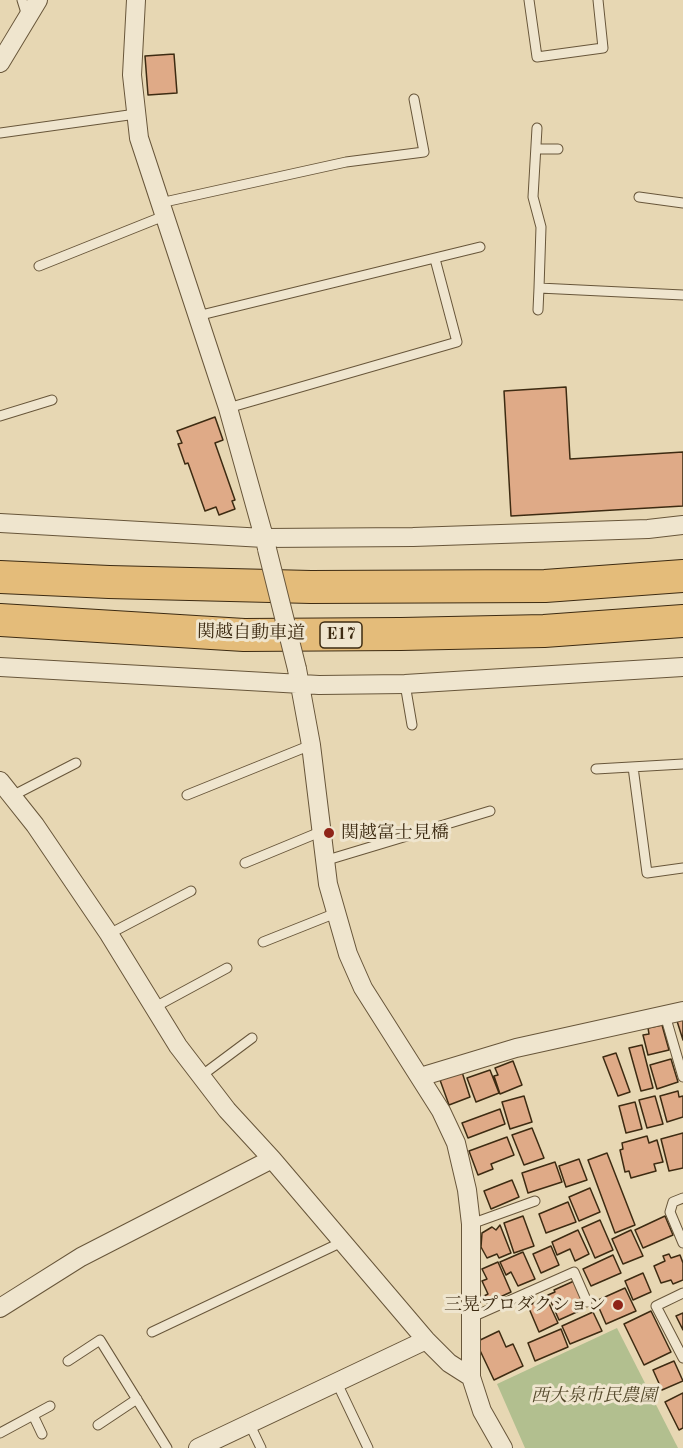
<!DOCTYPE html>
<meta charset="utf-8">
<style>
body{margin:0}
canvas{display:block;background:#e7d7b3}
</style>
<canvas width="683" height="1448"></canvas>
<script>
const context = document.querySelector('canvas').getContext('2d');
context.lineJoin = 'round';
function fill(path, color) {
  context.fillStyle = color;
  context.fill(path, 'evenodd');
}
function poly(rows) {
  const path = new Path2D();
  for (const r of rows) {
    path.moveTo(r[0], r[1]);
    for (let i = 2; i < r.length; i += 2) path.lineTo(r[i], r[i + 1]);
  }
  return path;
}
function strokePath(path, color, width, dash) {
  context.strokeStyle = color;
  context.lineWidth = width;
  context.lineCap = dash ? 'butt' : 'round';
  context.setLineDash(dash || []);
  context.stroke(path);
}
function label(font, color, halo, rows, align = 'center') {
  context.font = font + ' "Old Standard TT","Noto Serif JP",serif';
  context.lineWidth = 6;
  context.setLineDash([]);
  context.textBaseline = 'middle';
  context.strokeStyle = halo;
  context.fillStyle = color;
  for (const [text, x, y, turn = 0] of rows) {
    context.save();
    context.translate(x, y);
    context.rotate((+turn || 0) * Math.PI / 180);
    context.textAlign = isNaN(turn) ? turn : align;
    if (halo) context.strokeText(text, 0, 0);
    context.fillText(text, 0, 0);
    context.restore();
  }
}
fill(poly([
 [617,1328,678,1448,525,1448,497,1384]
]), '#b2bf8f');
const building = poly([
 [174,54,177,93,148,95,145,56,174,54],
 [566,387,570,459,683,452,683,506,511,516,504,391,566,387],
 [215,417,223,440,215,443,235,500,232,501,235,509,219,515,216,507,205,511,188,463,185,464,178,444,182,443,177,431,215,417],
 [683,1019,683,1040,677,1021,683,1019],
 [662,1025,669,1050,648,1055,643,1035,649,1034,648,1028,662,1025],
 [642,1045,653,1088,641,1091,629,1048,642,1045],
 [616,1053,630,1092,618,1096,603,1057,616,1053],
 [671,1059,678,1082,657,1089,650,1065,671,1059],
 [513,1061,522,1085,500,1094,494,1076,498,1075,495,1068,513,1061],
 [490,1070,499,1093,476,1102,467,1078,490,1070],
 [462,1072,470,1097,449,1105,440,1080,462,1072],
 [678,1091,679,1097,683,1096,683,1117,667,1122,660,1096,678,1091],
 [524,1096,532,1122,510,1129,502,1102,524,1096],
 [655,1096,663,1124,647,1128,639,1100,655,1096],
 [635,1102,642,1129,626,1133,619,1106,635,1102],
 [500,1109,505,1124,468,1138,462,1123,500,1109],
 [532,1128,544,1158,524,1165,512,1135,532,1128],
 [683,1133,683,1168,669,1171,661,1139,683,1133],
 [647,1136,649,1143,657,1140,663,1162,654,1164,656,1171,631,1178,629,1171,625,1172,620,1150,623,1149,622,1143,647,1136],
 [507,1137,514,1155,491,1164,493,1169,478,1175,469,1151,507,1137],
 [607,1153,635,1225,615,1233,588,1160,607,1153],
 [579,1159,587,1180,566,1187,559,1166,579,1159],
 [555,1162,562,1182,528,1193,522,1173,555,1162],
 [512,1180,519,1197,491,1209,484,1191,512,1180],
 [590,1188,600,1212,579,1221,569,1197,590,1188],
 [568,1202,576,1222,546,1233,539,1214,568,1202],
 [523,1216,534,1246,514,1253,504,1223,523,1216],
 [665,1216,673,1235,643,1248,635,1230,665,1216],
 [600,1220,613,1250,595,1258,582,1228,600,1220],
 [500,1225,511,1253,499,1258,497,1254,487,1258,481,1247,482,1233,492,1227,496,1230,500,1225],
 [578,1230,589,1254,575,1261,570,1249,557,1255,552,1242,578,1230],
 [631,1230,643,1256,623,1264,612,1239,631,1230],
 [551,1246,559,1265,541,1273,533,1254,551,1246],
 [523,1252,535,1279,518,1286,511,1272,506,1275,500,1262,523,1252],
 [669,1254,671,1258,680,1255,683,1263,683,1280,673,1284,671,1280,661,1283,654,1266,665,1261,663,1256,669,1254],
 [613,1255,621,1273,591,1286,583,1269,613,1255],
 [498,1262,511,1292,487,1303,484,1296,488,1294,482,1281,487,1279,482,1269,498,1262],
 [643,1273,651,1292,633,1300,625,1281,643,1273],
 [574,1281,584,1305,578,1308,579,1311,559,1320,548,1295,555,1292,554,1290,574,1281],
 [625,1288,636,1311,606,1324,596,1301,625,1288],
 [546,1297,558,1323,539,1332,528,1306,546,1297],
 [651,1311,671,1352,644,1365,624,1324,651,1311],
 [593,1312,602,1331,570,1344,562,1326,593,1312],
 [683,1313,683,1330,676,1316,683,1313],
 [561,1329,568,1347,535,1361,528,1343,561,1329],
 [499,1331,506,1347,513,1344,523,1366,494,1380,476,1342,499,1331],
 [674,1361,683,1381,662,1390,653,1370,674,1361],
 [683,1393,683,1428,679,1430,665,1402,683,1393]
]);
fill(building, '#dfaa87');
strokePath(building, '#3d2b12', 1.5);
const service = poly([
 [22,0,27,16],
 [529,0,537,57,603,48,598,0],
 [537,128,533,197,541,227,539,288,683,295],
 [0,133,136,114],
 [536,149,558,149],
 [639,197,683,203],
 [160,203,346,162,424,152,414,99],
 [39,266,164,216],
 [538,310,539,288],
 [197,316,480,247],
 [228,408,457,342,435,259],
 [0,416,52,400],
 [405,684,412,725],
 [633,767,647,873,683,868],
 [596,769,683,764],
 [187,795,311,745],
 [12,796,76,763],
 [324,861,490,811],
 [245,863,320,832],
 [109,934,191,891],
 [263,942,336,913],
 [155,1007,227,968],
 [665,1015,683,1077],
 [201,1076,252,1038],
 [683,1198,673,1202,670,1212,683,1243],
 [471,1224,535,1201],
 [683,1293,656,1306,683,1358],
 [470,1318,574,1272,587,1302],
 [152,1332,342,1242],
 [68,1361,100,1340,167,1448],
 [337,1383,368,1448],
 [33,1415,42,1434],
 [98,1425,137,1399],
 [250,1425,261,1448],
 [0,1433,50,1406]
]);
const minor = poly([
 [136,0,132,75,139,138,228,408,267,548],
 [0,63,38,0],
 [0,523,264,538,413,537,648,529,683,525],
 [0,667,319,685,405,684,683,667],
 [297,669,311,745,328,884,348,954,363,988,441,1111,456,1143,467,1190,471,1224,471,1377,482,1411,503,1448],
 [0,781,35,825,109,934,178,1046,227,1110,272,1159,426,1340,449,1363,471,1377],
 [420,1077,516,1048,683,1011],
 [0,1308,81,1257,272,1159],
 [198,1448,426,1340]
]);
const motorway = poly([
 [0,577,109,582,311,587,545,586,683,576],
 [0,620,244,635,401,634,544,631,683,621]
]);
strokePath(service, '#68563a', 11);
strokePath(minor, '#68563a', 20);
strokePath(motorway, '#3d2b12', 34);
strokePath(service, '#efe5ce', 9);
strokePath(minor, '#efe5ce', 18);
strokePath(motorway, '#e4bc7a', 32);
const minorBridge = poly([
 [267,549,297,669]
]);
strokePath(minorBridge, '#68563a', 20, []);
strokePath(minorBridge, '#efe5ce', 18);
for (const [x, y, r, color] of [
 [329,833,6,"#8f2418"],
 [618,1305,6,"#8f2418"]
]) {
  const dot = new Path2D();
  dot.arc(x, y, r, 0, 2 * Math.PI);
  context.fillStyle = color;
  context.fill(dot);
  strokePath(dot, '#efe5ce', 2);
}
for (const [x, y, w] of [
 [341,635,42]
]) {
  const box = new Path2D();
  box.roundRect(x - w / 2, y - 13, w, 26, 4.5);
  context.fillStyle = '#efe5ce';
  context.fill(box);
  strokePath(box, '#3d2b12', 1.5);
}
label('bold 16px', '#3d2b12', null, [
 ["E17",341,635]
]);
label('18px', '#3d2b12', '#efe5ce', [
 ["関越自動車道",251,633,1]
]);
label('18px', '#3d2b12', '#efe5ce', [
 ["関越富士見橋",341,833],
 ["三晃プロダクション",606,1305,"right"]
], 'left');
label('italic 18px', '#54492b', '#efe5ce', [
 ["西大泉市民農園",594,1396]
]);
</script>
